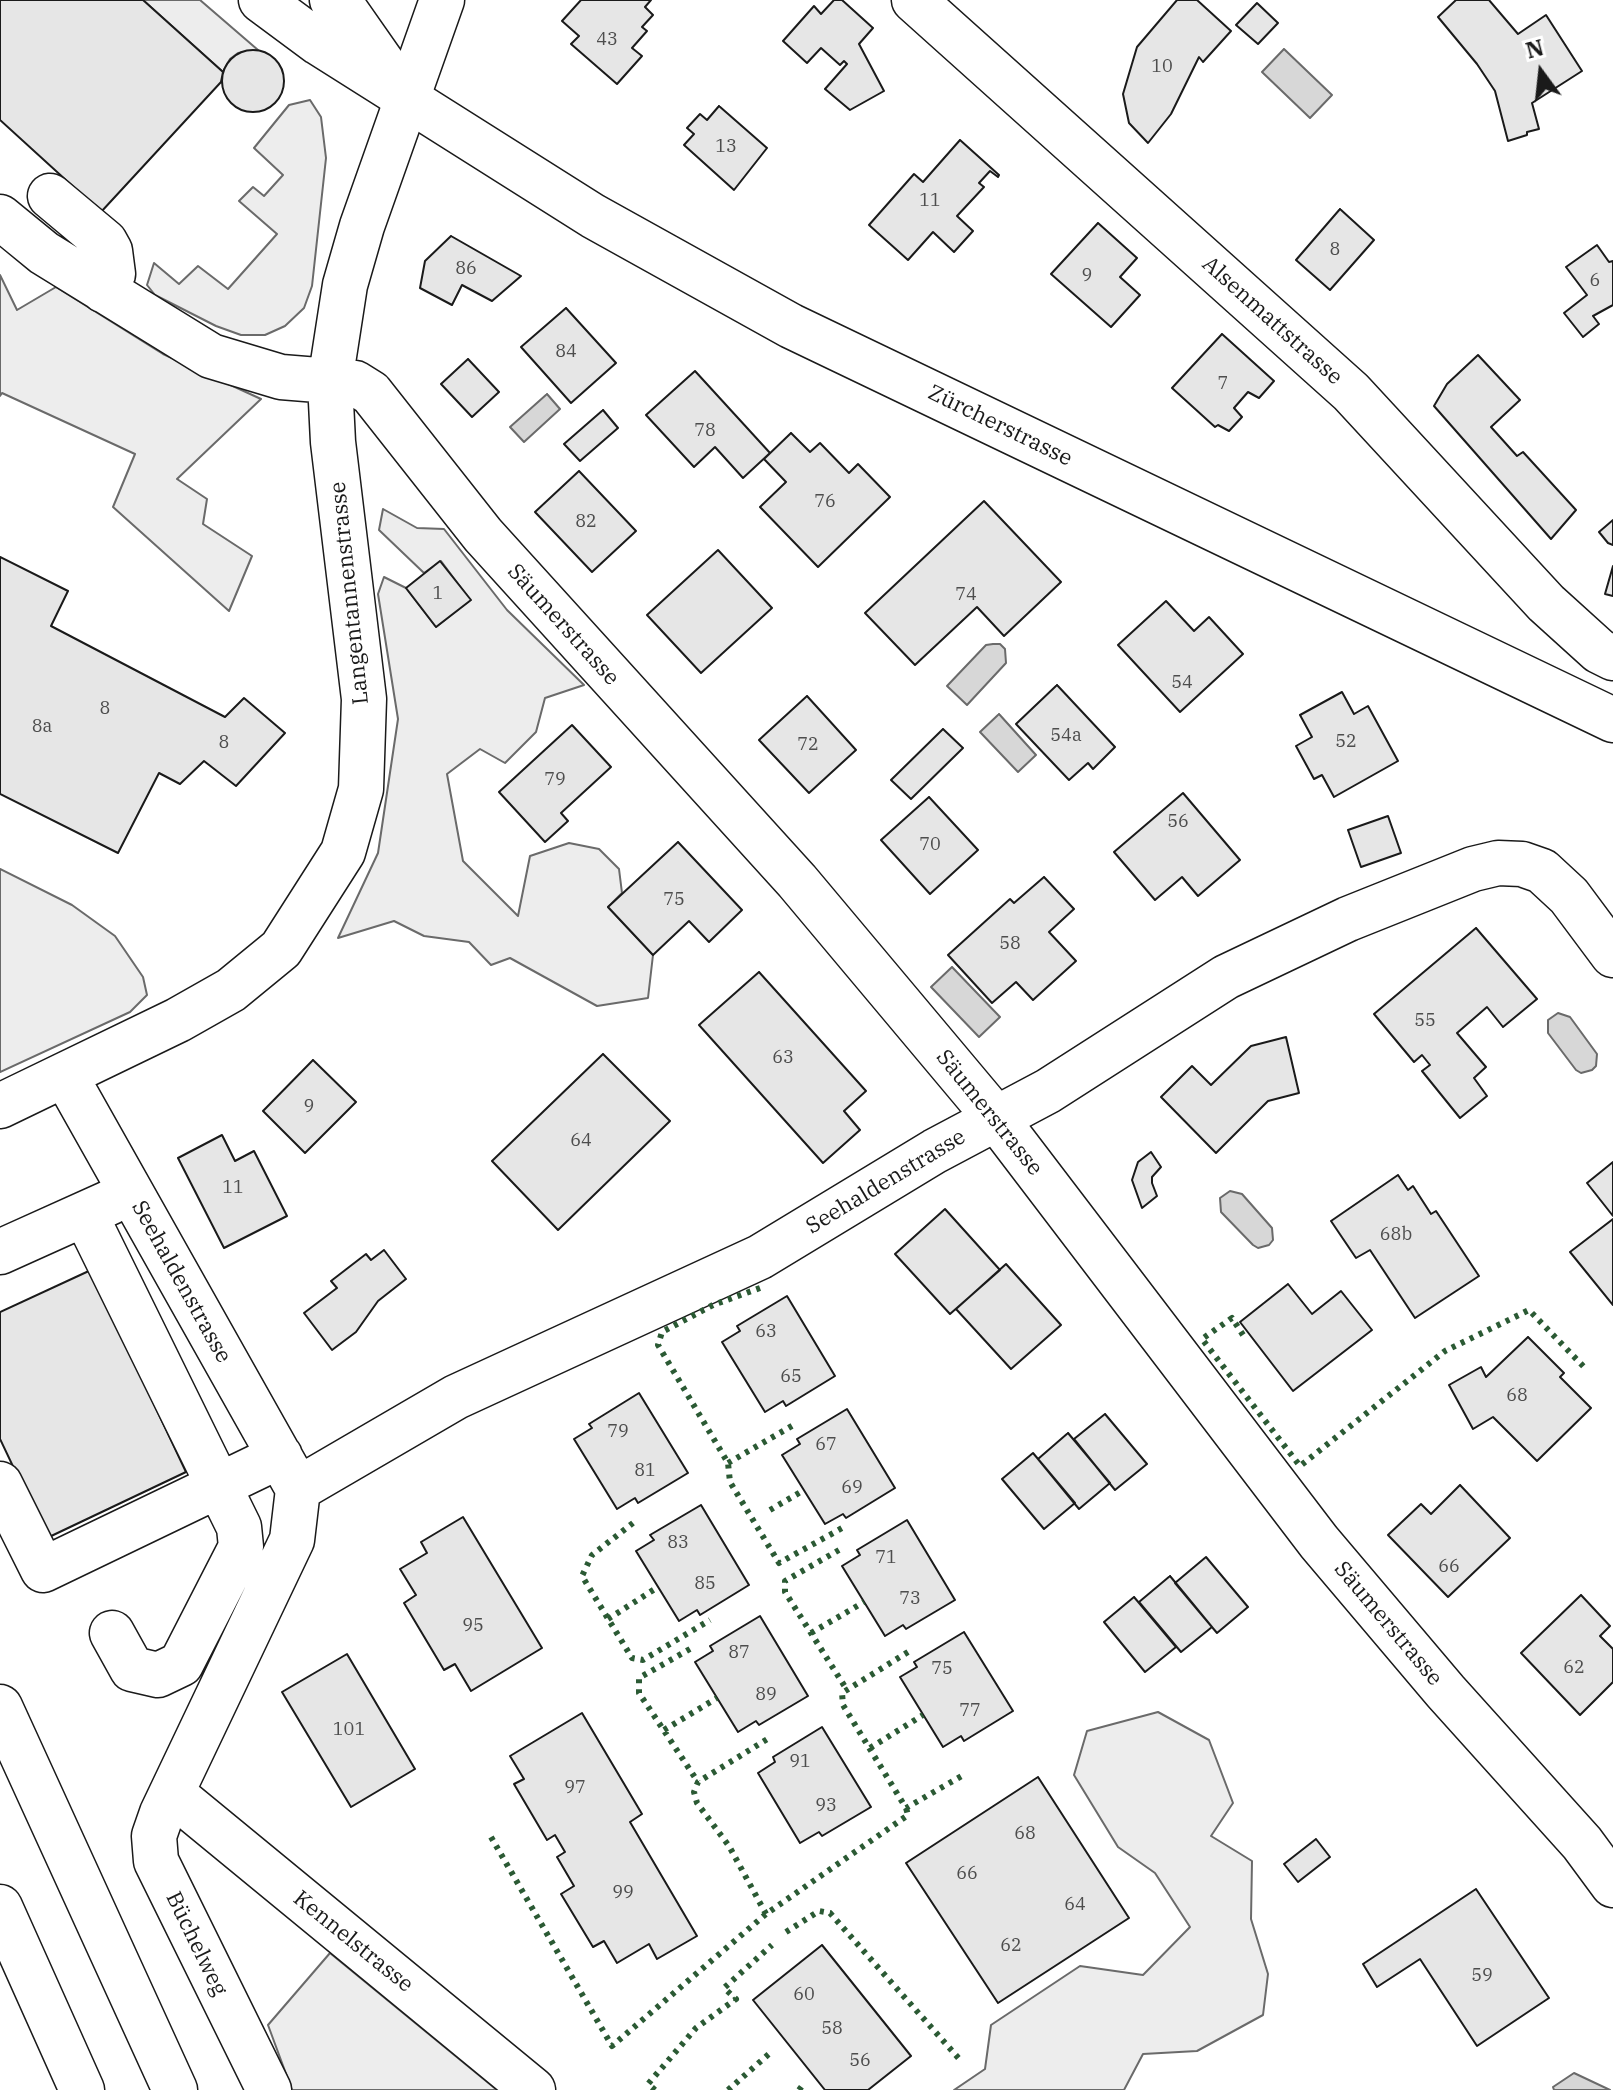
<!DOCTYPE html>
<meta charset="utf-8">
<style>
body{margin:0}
#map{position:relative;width:1613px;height:2090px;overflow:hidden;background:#fff;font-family:"IBM Plex Serif",serif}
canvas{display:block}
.north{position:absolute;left:1501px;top:32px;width:80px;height:80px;-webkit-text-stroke:6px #fff;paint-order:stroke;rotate:345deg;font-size:22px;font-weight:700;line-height:32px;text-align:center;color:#1a1a1a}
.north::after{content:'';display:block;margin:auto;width:28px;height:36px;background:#1a1a1a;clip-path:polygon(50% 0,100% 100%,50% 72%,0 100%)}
</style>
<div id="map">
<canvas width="1613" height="2090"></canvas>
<div class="north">N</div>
</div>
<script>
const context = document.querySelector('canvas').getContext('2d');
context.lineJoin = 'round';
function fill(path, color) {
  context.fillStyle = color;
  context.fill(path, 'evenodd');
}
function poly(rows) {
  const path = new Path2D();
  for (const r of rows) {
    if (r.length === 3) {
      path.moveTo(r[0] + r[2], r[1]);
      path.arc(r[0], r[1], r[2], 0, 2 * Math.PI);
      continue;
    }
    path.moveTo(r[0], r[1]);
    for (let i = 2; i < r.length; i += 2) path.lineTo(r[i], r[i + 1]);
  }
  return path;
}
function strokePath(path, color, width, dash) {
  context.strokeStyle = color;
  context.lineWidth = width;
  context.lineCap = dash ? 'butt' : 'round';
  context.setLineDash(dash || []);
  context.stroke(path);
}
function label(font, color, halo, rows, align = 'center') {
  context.font = font + ' "IBM Plex Serif",serif';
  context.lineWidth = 6;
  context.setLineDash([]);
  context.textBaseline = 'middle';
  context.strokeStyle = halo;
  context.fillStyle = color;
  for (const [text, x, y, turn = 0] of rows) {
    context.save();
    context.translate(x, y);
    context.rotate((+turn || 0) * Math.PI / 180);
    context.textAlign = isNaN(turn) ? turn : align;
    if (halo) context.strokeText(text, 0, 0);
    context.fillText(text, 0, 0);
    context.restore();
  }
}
const green = poly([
 [143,0,200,0,258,50,238,53,230,59,223,72,143,0],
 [310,100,321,117,326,158,312,286,304,308,285,326,265,335,241,335,216,326,155,295,147,285,154,263,179,284,198,266,228,289,277,234,239,201,253,187,264,196,283,175,254,148,289,105,310,100],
 [0,275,17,310,56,287,163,354,261,399,177,479,207,499,203,524,252,556,229,611,113,507,135,454,2,393,0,396,0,275],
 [383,509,417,528,444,529,507,610,584,685,545,698,536,732,505,763,480,749,447,774,463,861,518,916,530,856,569,843,599,849,619,869,622,893,608,907,653,955,648,998,597,1006,510,958,491,965,469,942,424,936,394,921,338,938,378,853,398,719,378,594,384,577,406,588,436,627,470,600,441,561,424,573,379,530,383,509],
 [0,869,72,905,115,936,143,977,147,995,130,1012,0,1072,0,869],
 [1158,1712,1209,1740,1233,1803,1211,1836,1252,1861,1251,1919,1268,1974,1263,2015,1197,2051,1143,2054,1124,2090,954,2090,985,2069,991,2025,1080,1966,1143,1975,1190,1927,1155,1873,1118,1847,1074,1775,1087,1731,1158,1712],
 [330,1953,497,2090,292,2090,268,2025,330,1953]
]);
fill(green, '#ededed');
strokePath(green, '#6a6a6a', 2);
const water = poly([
 [1284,49,1332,95,1310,118,1262,72,1284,49],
 [547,394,560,409,524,442,510,427,547,394],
 [993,644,1000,644,1005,649,1006,663,967,705,947,686,986,645,993,644],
 [999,714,1036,755,1018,772,980,732,999,714],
 [952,967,1000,1017,979,1037,931,987,952,967],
 [1558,1013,1570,1017,1597,1054,1596,1066,1592,1070,1581,1073,1576,1070,1548,1033,1548,1020,1558,1013],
 [1230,1191,1242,1194,1272,1228,1273,1240,1269,1245,1258,1248,1253,1245,1221,1212,1220,1198,1230,1191],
 [1574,2073,1610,2090,1554,2090,1553,2087,1574,2073]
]);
fill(water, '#d7d7d7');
strokePath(water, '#6a6a6a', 2);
const building = poly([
 [0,0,143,0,223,72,221,82,101,212,0,120,0,0],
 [581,0,651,0,645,7,653,15,642,27,647,31,632,48,642,56,617,84,571,44,579,36,562,21,581,0],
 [834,0,842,0,873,28,859,44,884,91,850,110,825,89,847,64,844,61,840,65,821,48,807,63,783,41,814,6,821,14,834,0],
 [1177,0,1197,0,1231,31,1203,62,1199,57,1171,114,1148,143,1129,123,1123,94,1137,47,1177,0],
 [1456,0,1489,0,1518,34,1546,15,1582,71,1532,103,1539,129,1527,132,1527,135,1508,141,1495,91,1477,64,1438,17,1456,0],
 [1257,3,1278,23,1258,44,1236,25,1257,3],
 [253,81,31],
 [719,106,767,148,734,190,684,145,694,134,687,128,700,114,707,120,719,106],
 [960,140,999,175,998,177,990,171,979,183,984,187,957,216,973,231,954,252,933,232,908,260,869,225,914,174,923,182,960,140],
 [1340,209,1374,240,1330,290,1296,260,1340,209],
 [1098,223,1137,258,1120,277,1140,295,1111,327,1051,274,1098,223],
 [451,236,521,276,492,301,462,285,452,305,420,288,425,261,451,236],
 [1597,245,1609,262,1613,261,1613,305,1593,316,1599,324,1583,337,1564,313,1587,295,1566,267,1597,245],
 [566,308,616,363,571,403,521,347,566,308],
 [1222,334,1274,381,1259,398,1248,392,1234,408,1242,417,1229,431,1218,425,1215,427,1172,388,1222,334],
 [1478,355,1520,400,1491,427,1517,456,1523,452,1576,510,1551,539,1434,406,1447,384,1478,355],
 [468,359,499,392,472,417,441,384,468,359],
 [695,371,770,453,743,478,715,447,694,467,646,415,695,371],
 [603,410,618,428,580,461,564,444,603,410],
 [791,433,810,452,820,443,849,473,858,464,890,497,818,567,760,507,786,482,764,459,791,433],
 [579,471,636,531,592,572,535,512,579,471],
 [984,501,1061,582,1004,636,977,607,915,665,865,613,984,501],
 [1613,520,1613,545,1608,543,1599,532,1613,520],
 [718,550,772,608,701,673,647,615,718,550],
 [0,557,68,591,51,626,225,717,244,698,285,733,236,786,204,761,180,784,159,773,118,853,0,794,0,557],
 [440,561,471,600,436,627,406,588,440,561],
 [1613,566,1613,596,1605,594,1613,566],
 [1166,601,1194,631,1209,617,1243,654,1180,712,1118,645,1166,601],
 [1057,685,1115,747,1093,769,1088,763,1069,780,1016,724,1057,685],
 [1342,692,1354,714,1368,706,1398,761,1334,797,1322,775,1314,779,1296,746,1312,737,1300,715,1342,692],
 [807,696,856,750,809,793,759,740,807,696],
 [572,725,611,767,561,813,568,821,545,842,499,792,572,725],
 [943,729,963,748,911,799,891,780,943,729],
 [1183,793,1240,860,1198,896,1182,877,1155,900,1114,852,1183,793],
 [929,797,978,850,930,894,881,840,929,797],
 [1388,816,1401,853,1361,867,1348,830,1388,816],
 [678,842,742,910,709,942,689,921,653,955,608,907,678,842],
 [1044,877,1074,909,1049,932,1076,961,1033,1000,1016,982,992,1003,948,955,1010,899,1014,903,1044,877],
 [1476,928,1537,999,1503,1027,1487,1007,1457,1033,1486,1067,1474,1078,1487,1096,1460,1118,1422,1071,1430,1065,1422,1055,1414,1062,1374,1014,1476,928],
 [759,972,866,1091,844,1111,860,1130,823,1163,699,1025,759,972],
 [1286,1037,1299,1093,1268,1101,1216,1153,1161,1097,1192,1066,1211,1085,1251,1046,1286,1037],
 [603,1054,670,1121,558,1230,492,1161,603,1054],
 [313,1060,356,1102,305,1153,263,1111,313,1060],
 [222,1135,235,1161,254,1151,287,1216,224,1248,178,1158,222,1135],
 [1151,1152,1161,1167,1152,1177,1152,1183,1157,1196,1142,1208,1132,1180,1138,1162,1151,1152],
 [1613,1162,1613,1216,1587,1183,1613,1162],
 [1398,1175,1408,1190,1413,1186,1431,1214,1436,1211,1479,1276,1415,1318,1370,1250,1356,1258,1331,1221,1398,1175],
 [945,1209,1000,1270,950,1314,895,1254,945,1209],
 [1613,1219,1613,1305,1570,1252,1613,1219],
 [384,1250,406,1279,378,1301,356,1332,332,1350,304,1313,337,1288,331,1281,366,1254,371,1260,384,1250],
 [1006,1264,1061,1325,1011,1369,956,1309,1006,1264],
 [91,1270,186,1472,47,1538,0,1439,0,1312,91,1270],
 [1288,1284,1312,1314,1341,1291,1372,1330,1293,1391,1240,1322,1288,1284],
 [787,1296,835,1376,786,1406,783,1401,765,1412,722,1342,740,1331,737,1326,787,1296],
 [1528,1337,1564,1373,1560,1377,1591,1408,1537,1461,1493,1417,1473,1429,1449,1385,1481,1367,1486,1377,1528,1337],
 [639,1393,688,1473,638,1503,635,1498,617,1509,574,1439,592,1428,589,1424,639,1393],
 [847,1409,895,1488,846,1518,843,1514,825,1524,782,1455,800,1444,797,1439,847,1409],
 [1105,1414,1147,1464,1115,1490,1074,1439,1105,1414],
 [1068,1433,1110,1483,1079,1509,1038,1459,1068,1433],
 [1033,1453,1075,1503,1044,1529,1002,1479,1033,1453],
 [1460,1485,1510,1538,1448,1597,1388,1535,1421,1504,1431,1514,1460,1485],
 [701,1505,749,1585,700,1615,697,1610,679,1621,636,1551,654,1540,650,1535,701,1505],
 [463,1517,542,1648,471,1691,455,1664,444,1670,404,1603,416,1595,400,1569,427,1553,421,1542,463,1517],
 [907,1520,955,1600,906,1629,903,1625,885,1636,842,1566,860,1555,857,1550,907,1520],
 [1206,1557,1248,1607,1217,1633,1175,1583,1206,1557],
 [1170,1576,1212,1627,1181,1652,1139,1602,1170,1576],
 [1581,1595,1610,1626,1600,1636,1613,1649,1613,1682,1580,1715,1521,1653,1581,1595],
 [1134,1597,1176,1647,1145,1672,1104,1622,1134,1597],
 [760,1616,808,1696,759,1725,756,1721,738,1732,695,1662,713,1651,710,1646,760,1616],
 [964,1632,1013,1711,964,1741,961,1736,943,1747,900,1677,917,1667,914,1662,964,1632],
 [347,1654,415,1769,351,1807,282,1692,347,1654],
 [582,1713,642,1814,630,1822,697,1936,657,1959,649,1944,617,1963,604,1941,593,1947,561,1894,574,1886,557,1857,565,1852,555,1835,547,1840,514,1784,524,1779,510,1756,582,1713],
 [822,1727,871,1807,822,1836,819,1832,800,1843,758,1773,775,1762,773,1757,822,1727],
 [1038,1777,1129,1918,998,2003,906,1863,1038,1777],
 [1316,1839,1330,1857,1298,1882,1284,1864,1316,1839],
 [1476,1889,1549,1998,1477,2046,1420,1959,1377,1987,1363,1964,1476,1889],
 [822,1945,911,2056,868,2090,825,2090,753,2000,822,1945]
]);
fill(building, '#e6e6e6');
strokePath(building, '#1a1a1a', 2);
const minor = poly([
 [914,0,1351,392,1546,603,1599,651,1613,658],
 [50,196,105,242,110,251,113,274,103,290],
 [0,217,44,253,211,356,281,377,355,383,371,393,483,535,797,881,995,1117,1319,1542,1446,1692,1582,1843,1613,1885],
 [65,1075,298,1489,292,1540,162,1813,154,1836,156,1861,269,2090],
 [0,1106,178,1020,231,990,281,949,343,852,361,789,364,699,333,442,330,382,345,285,362,226,442,0],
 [85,1214,239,1527,241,1547,181,1664,158,1675,132,1669,112,1633],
 [0,1252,111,1202],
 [0,1484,43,1570,280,1456],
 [298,1489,456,1397,760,1257,935,1151,1048,1091,1226,977,1348,919,1473,869,1498,863,1522,864,1542,871,1569,896,1613,955],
 [173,1794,533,2090]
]);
const major = poly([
 [261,0,319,43,593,216,791,326,1613,720],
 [332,0,346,11,395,81]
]);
const highway = poly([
 [0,1707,175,2090],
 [0,1907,82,2090]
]);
strokePath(minor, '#1a1a1a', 47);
strokePath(major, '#1a1a1a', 47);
strokePath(highway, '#1a1a1a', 47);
strokePath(minor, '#fff', 44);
strokePath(major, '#fff', 44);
strokePath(highway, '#fff', 44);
strokePath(poly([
 [760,1288,713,1305,662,1332,658,1345,728,1463,730,1482,779,1563,844,1527],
 [1243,1335,1232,1318,1202,1339,1300,1466,1445,1351,1529,1310,1584,1367],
 [728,1463,797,1423],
 [770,1510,804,1490],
 [633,1523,592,1555,582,1576,632,1658,643,1660,710,1620],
 [839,1550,785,1581,785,1592,847,1690],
 [608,1619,658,1587],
 [811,1633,864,1602],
 [690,1649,639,1678,639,1693,698,1782],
 [908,1652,842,1693,843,1705,906,1808,965,1774],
 [664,1730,717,1698],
 [870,1748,923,1715],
 [491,1837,612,2046,766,1914,908,1815,906,1808],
 [766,1914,729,1846,697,1803,694,1792,698,1782,769,1738],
 [786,1932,819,1911,830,1913,961,2061],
 [655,2090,648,2084,696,2028,736,1999,724,1988,772,1945],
 [728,2090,770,2053],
 [799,2090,802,2086]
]), '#2b5a34', 6, [4, 6]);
label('18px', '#4d4d4d', null, [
 ["43",607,40],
 ["10",1162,67],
 ["13",726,147],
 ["11",930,201],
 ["8",1335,250],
 ["86",466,269],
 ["9",1087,276],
 ["6",1595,281],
 ["84",566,352],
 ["7",1223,384],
 ["78",705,431],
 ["76",825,502],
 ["82",586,522],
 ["1",438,594],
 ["74",966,595],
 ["54",1182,683],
 ["8",105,709],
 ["8a",42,727],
 ["54a",1066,736],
 ["52",1346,742],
 ["8",224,743],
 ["72",808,745],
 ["79",555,780],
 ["56",1178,822],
 ["70",930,845],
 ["75",674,900],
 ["58",1010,944],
 ["55",1425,1021],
 ["63",783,1058],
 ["9",309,1107],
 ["64",581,1141],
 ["11",233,1188],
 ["68b",1396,1235],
 ["63",766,1332],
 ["65",791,1377],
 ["68",1517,1396],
 ["79",618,1432],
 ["67",826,1445],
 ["81",645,1471],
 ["69",852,1488],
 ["83",678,1543],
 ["71",886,1558],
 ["66",1449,1567],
 ["85",705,1584],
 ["73",910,1599],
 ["95",473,1626],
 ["87",739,1653],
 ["62",1574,1668],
 ["75",942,1669],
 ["89",766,1695],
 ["77",970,1711],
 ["101",349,1730],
 ["91",800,1762],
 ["97",575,1788],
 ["93",826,1806],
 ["68",1025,1834],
 ["66",967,1874],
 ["99",623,1893],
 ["64",1075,1905],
 ["62",1011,1946],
 ["59",1482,1976],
 ["60",804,1995],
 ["58",832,2029],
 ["56",860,2061]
]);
label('22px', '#1a1a1a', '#fff', [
 ["Alsenmattstrasse",1272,321,42],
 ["Zürcherstrasse",1000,426,26],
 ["Langentannenstrasse",350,593,-96],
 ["Säumerstrasse",563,625,48],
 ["Säumerstrasse",989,1113,51],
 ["Seehaldenstrasse",886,1182,-31],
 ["Seehaldenstrasse",181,1282,61],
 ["Säumerstrasse",1388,1624,50],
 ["Kennelstrasse",353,1942,39],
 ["Büchelweg",196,1944,64]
]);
</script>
